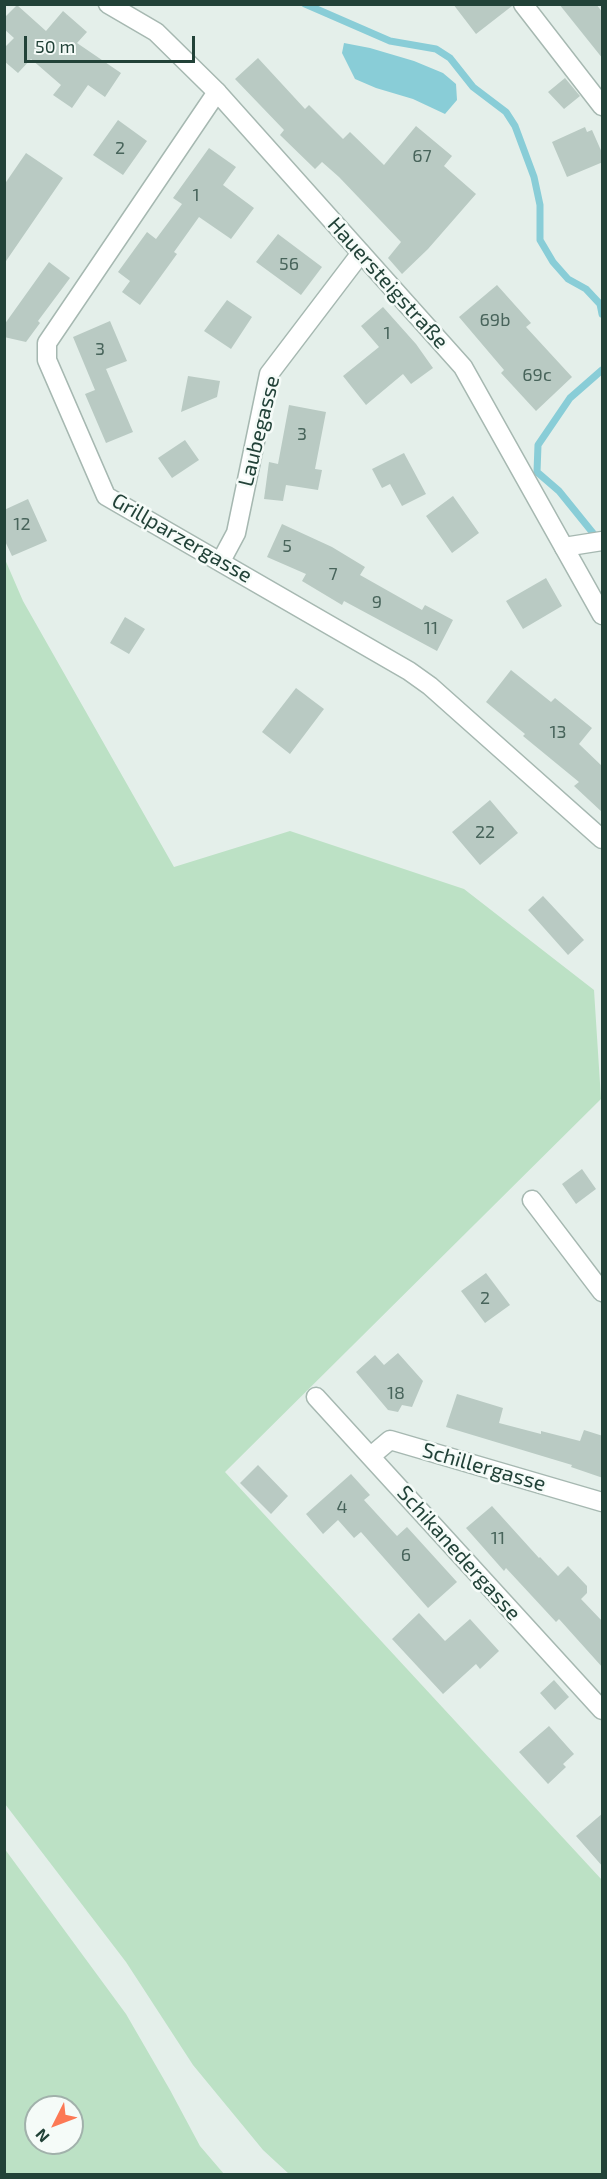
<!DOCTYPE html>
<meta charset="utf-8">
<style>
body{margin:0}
#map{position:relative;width:607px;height:2179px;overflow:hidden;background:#e4efea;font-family:"Exo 2",sans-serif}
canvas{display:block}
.frame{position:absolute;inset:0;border:6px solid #224238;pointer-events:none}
.north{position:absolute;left:24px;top:2095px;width:60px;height:60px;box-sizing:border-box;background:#f5fbf8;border:2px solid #a1b1ab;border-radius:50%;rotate:228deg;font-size:16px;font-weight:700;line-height:24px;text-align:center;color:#224238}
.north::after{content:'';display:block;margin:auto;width:21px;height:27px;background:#fc7955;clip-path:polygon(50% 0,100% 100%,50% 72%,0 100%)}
.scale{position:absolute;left:24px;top:36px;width:171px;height:27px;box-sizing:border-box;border:3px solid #224238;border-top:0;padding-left:8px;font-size:18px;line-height:21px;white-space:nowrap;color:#224238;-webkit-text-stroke:4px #f5fbf8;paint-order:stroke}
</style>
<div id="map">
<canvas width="607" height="2179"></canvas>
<div class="frame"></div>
<div class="north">N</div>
<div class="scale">50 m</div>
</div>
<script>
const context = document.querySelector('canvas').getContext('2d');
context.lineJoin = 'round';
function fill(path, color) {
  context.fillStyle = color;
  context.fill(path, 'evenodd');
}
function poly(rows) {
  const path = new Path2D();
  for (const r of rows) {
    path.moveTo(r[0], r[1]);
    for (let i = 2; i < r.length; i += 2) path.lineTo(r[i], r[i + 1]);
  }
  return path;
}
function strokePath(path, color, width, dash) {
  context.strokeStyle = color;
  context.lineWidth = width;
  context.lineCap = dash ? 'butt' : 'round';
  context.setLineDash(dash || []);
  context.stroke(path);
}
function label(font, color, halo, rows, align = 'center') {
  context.font = font + ' "Exo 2",sans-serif';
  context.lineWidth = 5;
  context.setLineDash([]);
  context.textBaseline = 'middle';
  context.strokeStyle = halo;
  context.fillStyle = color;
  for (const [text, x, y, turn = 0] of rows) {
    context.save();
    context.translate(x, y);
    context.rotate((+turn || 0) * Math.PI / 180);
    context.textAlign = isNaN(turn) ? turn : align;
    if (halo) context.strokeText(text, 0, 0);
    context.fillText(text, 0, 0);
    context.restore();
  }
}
fill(poly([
 [4,557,23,601,174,867,290,831,464,889,594,990,601,1099,225,1472,602,1880,602,2174,289,2174,263,2150,193,2065,126,1962,5,1804],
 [4,1848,126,2014,170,2090,200,2146,224,2174,5,2174],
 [36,2107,72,2107,72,2143,36,2143]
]), '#bce1c5');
fill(poly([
 [344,43,370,48,414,61,443,73,456,84,457,100,445,114,413,99,376,88,355,79,342,53]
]), '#89cdd7');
strokePath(poly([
 [305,4,390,41,436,49,450,58,473,87,506,112,515,126,534,177,540,205,540,240,553,262,568,279,586,289,600,304,602,314],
 [597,538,559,491,537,472,538,445,570,398,602,370]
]), '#89cdd7', 7);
fill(poly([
 [453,4,512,4,512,6,476,34],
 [559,4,596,4,603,13,603,59],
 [17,5,46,31,63,11,87,32,77,43,121,73,105,97,88,85,72,108,53,95,61,85,31,59,18,73,4,61,4,48,14,38,4,29,4,18],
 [258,58,305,109,309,105,343,139,350,132,384,165,416,126,452,156,444,166,476,194,428,249,402,274,388,258,401,242,339,177,322,162,315,169,280,135,284,130,235,79],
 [565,78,580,96,564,109,548,92],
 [118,120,147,141,123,175,93,155],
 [585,127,587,132,592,130,603,155,603,162,567,177,552,142],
 [209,148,236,167,223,185,254,208,231,239,199,217,174,252,177,254,140,305,122,292,130,281,118,272,147,232,156,239,182,204,173,198],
 [26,153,63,178,4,264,4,185],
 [278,234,322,267,301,295,256,262],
 [49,262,70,278,38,321,40,323,26,342,4,337,4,325],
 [497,285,531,323,526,327,572,377,536,411,501,373,504,370,459,317],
 [227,300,252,317,231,349,204,331],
 [383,307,416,344,433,368,411,384,403,374,366,405,343,376,379,347,361,326],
 [110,321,127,361,106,369,133,432,106,443,85,394,95,390,73,337],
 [188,376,220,381,217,397,181,412],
 [289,405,326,412,315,469,322,470,318,490,286,485,283,501,264,499,269,462,278,464],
 [185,440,199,460,172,478,158,458],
 [404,453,426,494,402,506,390,484,382,488,372,469],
 [453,496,479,533,452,553,426,516],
 [28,499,47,541,12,556,4,539,4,510],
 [282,524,332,547,365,567,360,575,422,610,425,605,453,620,437,651,344,601,342,605,302,581,306,574,267,557],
 [546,578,562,606,523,629,506,601],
 [125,617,145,629,129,654,110,643],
 [511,670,551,702,555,698,592,728,579,744,603,767,603,813,574,786,579,782,523,736,525,734,486,702],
 [296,688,324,709,290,754,262,732],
 [490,800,518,833,480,865,452,832],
 [543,896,584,940,568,955,528,910],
 [582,1169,596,1189,576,1204,562,1184],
 [486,1273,510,1305,485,1323,461,1291],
 [398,1353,423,1381,412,1407,402,1405,398,1412,388,1410,356,1372,375,1355,384,1365],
 [457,1394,503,1408,499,1423,541,1434,541,1431,580,1441,584,1430,603,1436,603,1478,571,1467,572,1465,446,1427],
 [258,1465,288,1496,271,1514,240,1483],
 [351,1474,370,1495,364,1500,397,1536,407,1527,457,1582,428,1608,361,1532,354,1538,338,1520,323,1534,306,1514],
 [492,1506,539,1558,540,1557,558,1576,568,1566,587,1586,587,1593,581,1599,603,1622,603,1668,559,1619,556,1622,506,1568,504,1571,466,1528],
 [419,1613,445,1641,470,1619,499,1651,480,1669,476,1664,443,1694,392,1639],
 [554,1680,569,1697,555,1710,540,1693],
 [549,1726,574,1754,563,1764,566,1767,548,1784,519,1752],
 [603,1813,603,1867,576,1836]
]), '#b9cac3');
const minor = poly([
 [523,4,602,106],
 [217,92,47,343,47,360,106,496,409,671,430,686,602,839],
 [564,547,602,541],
 [221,561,236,533,269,374,361,253],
 [532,1200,602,1292],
 [316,1397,602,1710],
 [371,1456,390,1440,602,1502]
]);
const tertiary = poly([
 [108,4,156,32,217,92,463,367,602,615]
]);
strokePath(minor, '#a6b8b1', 21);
strokePath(tertiary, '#a6b8b1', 21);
strokePath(minor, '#fff', 18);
strokePath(tertiary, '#fff', 18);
label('18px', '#48645b', null, [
 ["2",120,148],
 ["67",422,156],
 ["1",196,195],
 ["56",289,264],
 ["69b",495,320],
 ["1",387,333],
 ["3",100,349],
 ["69c",537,375],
 ["3",302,434],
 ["12",22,524],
 ["5",287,546],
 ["7",333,574],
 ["9",377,602],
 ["11",431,628],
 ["13",558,732],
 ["22",485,832],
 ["2",485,1298],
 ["18",396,1393],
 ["4",342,1507],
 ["11",498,1538],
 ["6",406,1555]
]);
label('21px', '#224238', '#f5fbf8', [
 ["Hauersteigstraße",388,283,48],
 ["Laubegasse",259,431,-76],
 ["Grillparzergasse",182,538,30],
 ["Schillergasse",484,1467,16],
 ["Schikanedergasse",459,1553,48]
]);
</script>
